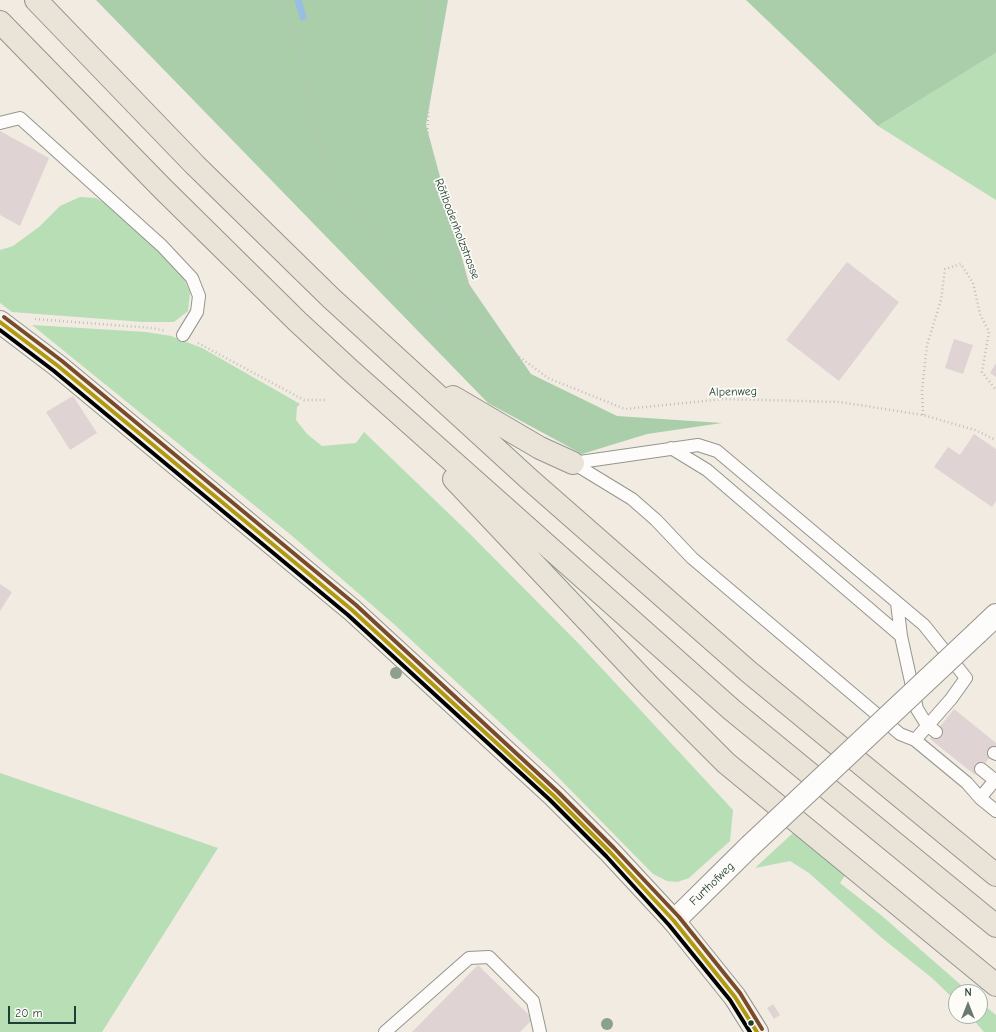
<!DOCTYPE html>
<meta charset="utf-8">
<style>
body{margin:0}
#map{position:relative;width:996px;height:1032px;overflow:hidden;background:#f1ebe1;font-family:"Comic Neue",sans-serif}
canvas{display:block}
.north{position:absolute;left:948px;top:984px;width:40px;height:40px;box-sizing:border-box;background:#fdfcf7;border:1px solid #a4b0a9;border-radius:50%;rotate:0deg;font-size:11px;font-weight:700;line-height:16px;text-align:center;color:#1f3d34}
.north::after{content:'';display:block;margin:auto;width:14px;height:18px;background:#687a71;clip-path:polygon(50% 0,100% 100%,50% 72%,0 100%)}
.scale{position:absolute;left:8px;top:1006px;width:68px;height:18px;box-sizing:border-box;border:2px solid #1f3d34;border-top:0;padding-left:5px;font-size:12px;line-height:14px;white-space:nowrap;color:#1f3d34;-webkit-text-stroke:3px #fdfcf7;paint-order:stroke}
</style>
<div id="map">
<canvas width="996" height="1032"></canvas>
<div class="north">N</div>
<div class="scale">20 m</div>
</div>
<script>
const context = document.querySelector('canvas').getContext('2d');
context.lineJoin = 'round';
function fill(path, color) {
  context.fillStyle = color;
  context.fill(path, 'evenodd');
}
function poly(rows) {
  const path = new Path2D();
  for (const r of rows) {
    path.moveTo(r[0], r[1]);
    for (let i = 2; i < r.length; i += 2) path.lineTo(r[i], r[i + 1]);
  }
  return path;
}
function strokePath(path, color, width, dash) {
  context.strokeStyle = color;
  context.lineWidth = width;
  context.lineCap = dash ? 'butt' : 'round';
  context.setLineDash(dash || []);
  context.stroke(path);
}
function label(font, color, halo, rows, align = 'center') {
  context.font = font + ' "Comic Neue",sans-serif';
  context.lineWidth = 3.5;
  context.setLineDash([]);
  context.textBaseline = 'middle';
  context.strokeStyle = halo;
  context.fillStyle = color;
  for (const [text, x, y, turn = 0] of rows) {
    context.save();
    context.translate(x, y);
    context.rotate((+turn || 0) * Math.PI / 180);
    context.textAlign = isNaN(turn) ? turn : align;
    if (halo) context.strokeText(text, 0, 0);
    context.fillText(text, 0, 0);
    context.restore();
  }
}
fill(poly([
 [996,53,996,200,878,126],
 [80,197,96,198,111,207,165,257,183,276,190,292,188,311,174,322,143,322,12,312,0,303,0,250,13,246,39,227,60,206],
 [32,325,146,332,171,336,202,348,300,404,297,407,296,420,307,434,322,446,356,443,364,432,468,532,581,646,733,810,730,841,689,878,677,882,667,881,653,874,549,768,395,625,291,535],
 [0,773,218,848,102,1032,0,1032],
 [794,832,846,874,840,883,882,916,969,992,956,992,956,1001,932,978,882,938,809,873,790,861,755,868],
 [980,1002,996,1015,996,1032,984,1032,970,1016,980,1016]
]), '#b7deb5');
fill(poly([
 [96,0,448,0,426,125,469,284,531,374,617,416,722,423,647,434,582,454,488,403],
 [746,0,996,0,996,53,878,126]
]), '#a9cea9');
strokePath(poly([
 [298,0,303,17]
]), '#96bfe1', 7);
fill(poly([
 [0,131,49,158,20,226,0,215],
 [847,262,899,302,839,381,786,340],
 [954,339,973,345,963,374,945,368],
 [996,363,996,377,990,373],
 [73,396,97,433,70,450,46,412],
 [974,434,996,449,996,501,992,507,934,467,948,447,960,455],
 [0,584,12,592,0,611],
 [954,709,996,743,996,750,975,775,930,739],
 [478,965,533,1019,520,1032,412,1032],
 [773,1004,780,1015,774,1019,767,1008]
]), '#e0d3d3');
const lane = poly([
 [0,123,20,118,162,246,192,278,199,296,197,312,183,335],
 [671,448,707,470,901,636,917,709,927,725,936,732],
 [573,463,698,445,717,451,924,625,966,678,951,699,915,740],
 [573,463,632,499,656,520,692,558,900,734,915,740,967,783,980,798,996,811],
 [897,603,901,636],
 [994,753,996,754],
 [981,769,996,781],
 [980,798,996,779],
 [385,1032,469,958,489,957,533,1001,540,1032]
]);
const street = poly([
 [977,633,996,615],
 [674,921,750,846]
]);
const secondary = poly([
 [0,322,58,366,352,610,554,796,610,852,674,921,735,997,757,1032]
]);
const highway = poly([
 [36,0,195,165,331,298,529,479,749,672,996,875],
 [0,22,163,189,298,322,350,370,732,710,996,926],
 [453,397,540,448,573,463],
 [454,479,650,687,726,763,996,985]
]);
strokePath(lane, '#94968f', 14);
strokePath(street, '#94968f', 24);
strokePath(secondary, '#94968f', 24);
strokePath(highway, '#94968f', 24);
strokePath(poly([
 [275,0,299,43,311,112,330,182,347,207,369,227,419,294,453,325,459,348,487,333],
 [430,0,427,174,487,333],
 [35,319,152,328,166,331],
 [487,333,548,378,625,409,724,399,840,402,923,415,975,430,996,440],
 [198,343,304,400,327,400],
 [923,415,922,390,927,345,941,300,945,269,961,264,973,283,980,314,989,332,982,372,996,390]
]), '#bfc0be', 2.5, [1, 3]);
strokePath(lane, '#fdfcfa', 12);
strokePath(street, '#fdfcfa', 22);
strokePath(secondary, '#f5f2ec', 22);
strokePath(highway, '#eae3d8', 22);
const streetBridge = poly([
 [750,846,977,633]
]);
strokePath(streetBridge, '#94968f', 24, []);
strokePath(streetBridge, '#fdfcfa', 22);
strokePath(poly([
 [0,322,58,366,352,610,554,796,610,852,674,921,735,997,757,1032]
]), '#b19a12', 4);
strokePath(poly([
 [0,330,54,371,348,615,550,800,606,856,669,925,730,1000,750,1032]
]), '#000', 4);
strokePath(poly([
 [4,317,62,361,356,605,558,792,614,848,679,917,740,993,762,1029]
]), '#7a4b2a', 4);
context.fillStyle = '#8ca08e';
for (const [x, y] of [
 [396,673],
 [607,1024]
]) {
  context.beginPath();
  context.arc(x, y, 6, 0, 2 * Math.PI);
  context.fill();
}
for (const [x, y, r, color] of [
 [751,1023,3.5,"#1f3d34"]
]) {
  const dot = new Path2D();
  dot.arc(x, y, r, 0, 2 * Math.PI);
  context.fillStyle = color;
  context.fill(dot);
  strokePath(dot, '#fdfcf7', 1.5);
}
label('12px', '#1f3d34', '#fdfcf7', [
 ["Rötibodenholzstrasse",457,229,69],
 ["Alpenweg",733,392,-1],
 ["Furthofweg",712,884,-44]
]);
</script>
